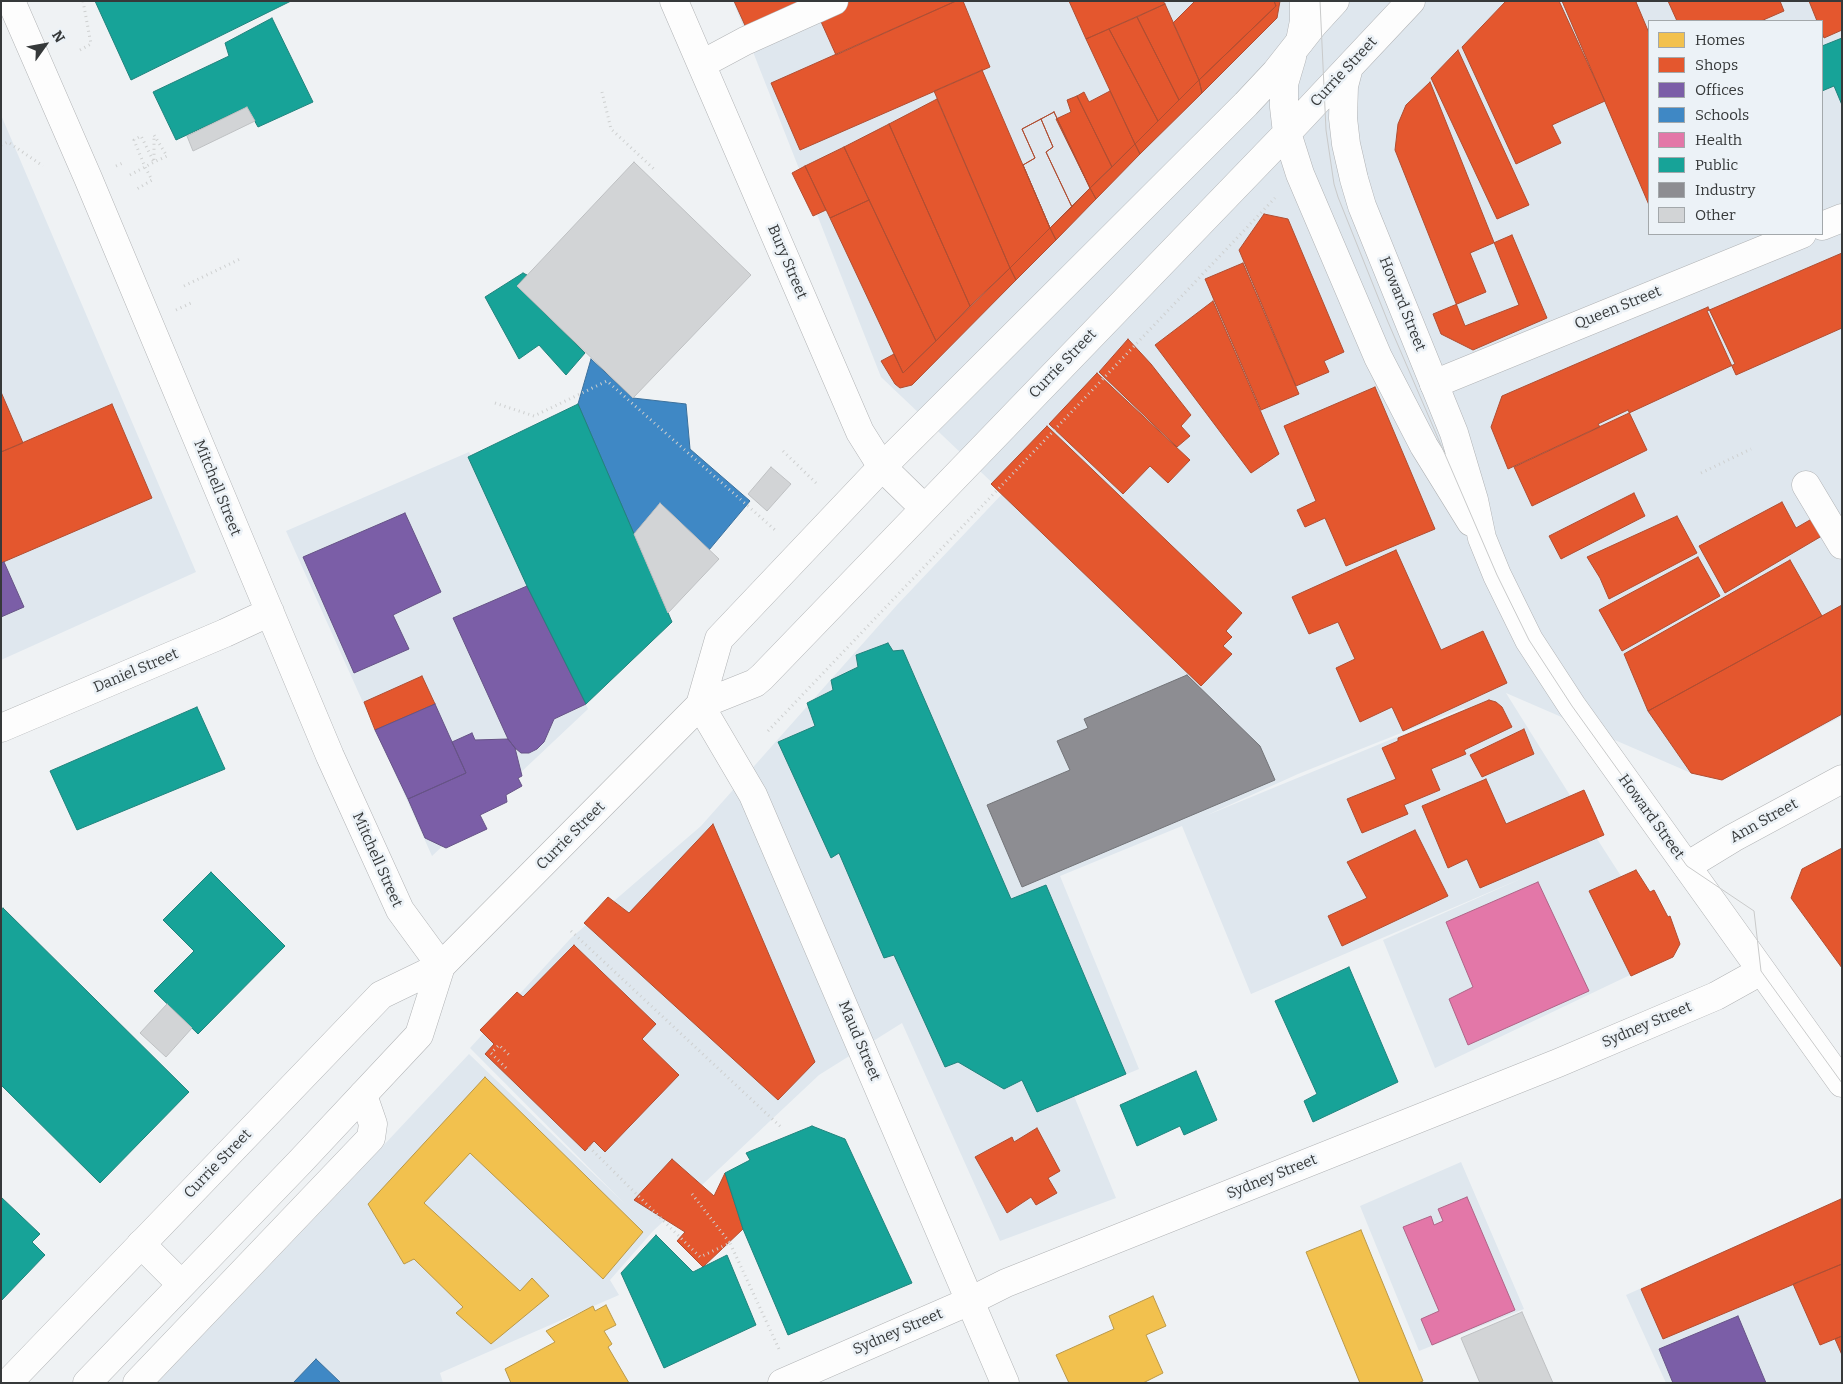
<!DOCTYPE html>
<style>
body{margin:0}
#map{position:relative;width:1843px;height:1384px;overflow:hidden;background:#eff2f4;font-family:Bitter,serif}
canvas{display:block}
.frame{position:absolute;inset:0;border:2px solid #36393a;pointer-events:none}
.legend{position:absolute;left:1648px;top:20px;width:175px;height:215px;box-sizing:border-box;background:#ecf2f7;border:1px solid #a3a8ab;margin:0;padding:6px 9px;list-style:none;font-size:15px;color:#36393a}
.legend li{display:flex;align-items:center;gap:10px;height:25px}
.legend b{width:25px;border:1px solid #a3a8ab}
.north{position:absolute;left:20px;top:20px;width:50px;height:50px;-webkit-text-stroke:4px #ecf2f7;paint-order:stroke;rotate:58deg;font-size:14px;font-weight:700;line-height:20px;text-align:center;color:#36393a}
.north::after{content:'';display:block;margin:auto;width:18px;height:22px;background:#36393a;clip-path:polygon(50% 0,100% 100%,50% 72%,0 100%)}
</style>
<div id="map">
<canvas width="1843" height="1384"></canvas>
<div class="frame"></div>
<ul class="legend">
<li><b style="height:14px;background:#f2c14e"></b>Homes</li>
<li><b style="height:14px;background:#e4572e"></b>Shops</li>
<li><b style="height:14px;background:#7b5ea7"></b>Offices</li>
<li><b style="height:14px;background:#3f88c5"></b>Schools</li>
<li><b style="height:14px;background:#e377a8"></b>Health</li>
<li><b style="height:14px;background:#17a398"></b>Public</li>
<li><b style="height:14px;background:#8d8d92"></b>Industry</li>
<li><b style="height:14px;background:#d2d4d6"></b>Other</li>
</ul>
<div class="north">N</div>
</div>
<script>
const context = document.querySelector('canvas').getContext('2d');
context.lineJoin = 'round';
function fill(path, color) {
  context.fillStyle = color;
  context.fill(path, 'evenodd');
}
function poly(rows) {
  const path = new Path2D();
  for (const r of rows) {
    path.moveTo(r[0], r[1]);
    for (let i = 2; i < r.length; i += 2) path.lineTo(r[i], r[i + 1]);
  }
  return path;
}
function strokePath(path, color, width, dash) {
  context.strokeStyle = color;
  context.lineWidth = width;
  context.lineCap = dash ? 'butt' : 'round';
  context.setLineDash(dash || []);
  context.stroke(path);
}
function label(font, color, halo, rows, align = 'center') {
  context.font = font + ' Bitter,serif';
  context.lineWidth = 5;
  context.setLineDash([]);
  context.textBaseline = 'middle';
  context.strokeStyle = halo;
  context.fillStyle = color;
  for (const [text, x, y, turn = 0] of rows) {
    context.save();
    context.translate(x, y);
    context.rotate((+turn || 0) * Math.PI / 180);
    context.textAlign = isNaN(turn) ? turn : align;
    if (halo) context.strokeText(text, 0, 0);
    context.fillText(text, 0, 0);
    context.restore();
  }
}
fill(poly([
 [733,1,1842,1,1842,716,1722,780,1691,773,1506,693,1601,845,1673,957,1630,975,1435,1068,1383,940,1525,877,1251,994,1182,826,1060,876,1139,1069,1074,1096,1116,1198,1000,1241,902,1023,819,1075,653,1231,610,1280,619,1295,440,1373,443,1383,157,1383,353,1178,469,1054,625,1204,470,1048,571,938,701,826,897,605,1003,493,881,377],
 [1649,21,1822,21,1822,234,1649,234],
 [1464,708,1465,709,1205,816,1298,774],
 [1,115,196,572,1,660],
 [469,452,588,709,432,856,286,531],
 [1461,1162,1524,1309,1419,1351,1360,1206],
 [1841,1199,1842,1383,1666,1383,1626,1295]
]), '#dfe7ee');
const homes = poly([
 [485,1077,643,1232,603,1279,470,1153,424,1203,520,1291,532,1278,549,1296,491,1344,456,1313,463,1307,414,1259,404,1264,368,1204,485,1077],
 [1361,1230,1423,1381,1418,1383,1360,1383,1306,1252,1361,1230],
 [1153,1296,1166,1326,1146,1335,1163,1373,1143,1383,1069,1383,1056,1355,1114,1329,1109,1316,1153,1296],
 [606,1305,616,1325,604,1331,612,1344,608,1347,629,1383,511,1383,505,1369,555,1342,546,1331,593,1306,595,1311,606,1305]
]);
fill(homes, '#f2c14e');
strokePath(homes, '#ba9848', 1);
const shops = poly([
 [734,1,820,1,748,32,734,1],
 [847,1,956,1,836,55,818,15,847,1],
 [956,1,963,1,990,67,800,150,771,83,956,1],
 [1069,1,1163,1,1165,4,1086,39,1069,1],
 [1195,1,1274,1,1276,6,1199,80,1173,23,1195,1],
 [1274,1,1280,1,1277,18,1202,93,1199,80,1276,6,1274,1],
 [1506,1,1559,1,1605,101,1552,125,1561,143,1516,164,1462,47,1506,1],
 [1562,1,1639,1,1636,2,1649,33,1649,205,1562,1],
 [1668,1,1780,1,1784,11,1761,21,1677,21,1668,1],
 [1809,1,1842,1,1842,30,1824,38,1822,32,1822,21,1817,21,1809,1],
 [1165,4,1199,80,1179,100,1137,17,1165,4],
 [1137,17,1179,100,1158,121,1109,29,1137,17],
 [1109,29,1158,121,1135,144,1086,39,1109,29],
 [1458,50,1529,205,1497,219,1431,78,1458,50],
 [982,70,1050,228,1010,268,934,91,982,70],
 [1199,80,1202,93,1140,154,1135,144,1199,80],
 [1430,82,1519,305,1465,326,1395,150,1398,124,1406,105,1430,82],
 [1110,91,1135,144,1112,167,1077,96,1084,92,1089,102,1110,91],
 [1077,96,1112,167,1090,188,1056,119,1071,112,1067,100,1077,96],
 [937,99,1010,268,970,306,889,124,937,99],
 [1054,112,1090,188,1050,228,1023,165,1035,158,1022,129,1054,112],
 [1054,112,1090,188,1072,207,1046,152,1053,147,1041,119,1054,112],
 [1041,119,1053,147,1046,152,1072,207,1050,228,1023,165,1035,158,1022,129,1041,119],
 [889,124,970,306,936,341,844,147,889,124],
 [1135,144,1140,154,1096,199,1090,188,1135,144],
 [844,147,869,200,830,218,805,166,844,147],
 [805,166,826,210,813,216,792,173,805,166],
 [1090,188,1096,199,1056,240,1050,228,1090,188],
 [869,200,936,341,903,373,830,218,869,200],
 [1264,214,1288,219,1344,352,1324,361,1329,372,1296,386,1239,250,1264,214],
 [1050,228,1056,240,1016,280,1010,268,1050,228],
 [1512,235,1547,318,1473,350,1441,334,1433,314,1486,292,1470,253,1512,235],
 [1842,253,1842,328,1736,375,1707,311,1842,253],
 [1243,263,1299,394,1261,410,1205,279,1243,263],
 [1010,268,1016,280,912,385,900,388,895,384,881,361,894,354,903,373,1010,268],
 [1213,301,1279,454,1251,473,1155,345,1213,301],
 [1708,307,1735,364,1508,469,1491,427,1502,396,1708,307],
 [1128,339,1151,364,1191,415,1181,426,1190,436,1177,447,1099,372,1128,339],
 [1097,373,1190,460,1168,483,1150,466,1123,494,1049,424,1097,373],
 [1375,387,1435,529,1346,566,1325,518,1305,527,1297,510,1316,501,1284,426,1375,387],
 [1,392,23,443,1,452,1,392],
 [112,404,152,498,1,563,1,452,112,404],
 [1628,410,1647,450,1532,506,1514,467,1600,427,1598,424,1628,410],
 [1047,426,1242,613,1226,631,1232,637,1223,646,1232,654,1201,686,991,484,1047,426],
 [1634,493,1645,516,1561,559,1549,536,1634,493],
 [1782,502,1796,528,1822,513,1832,530,1725,593,1699,546,1782,502],
 [1677,516,1697,553,1609,599,1600,578,1587,557,1677,516],
 [1396,550,1441,650,1483,631,1507,683,1403,731,1392,707,1360,722,1336,668,1355,659,1338,622,1309,634,1292,597,1396,550],
 [1698,557,1720,596,1622,651,1599,610,1698,557],
 [1790,560,1822,616,1648,711,1624,654,1790,560],
 [1842,605,1842,714,1722,780,1691,773,1648,711,1842,605],
 [422,676,435,704,375,730,364,702,422,676],
 [1489,700,1496,702,1502,707,1512,727,1464,750,1466,754,1431,769,1440,790,1404,805,1408,814,1362,833,1347,799,1396,779,1382,748,1398,741,1398,738,1489,700],
 [1524,729,1534,754,1482,777,1470,755,1524,729],
 [1486,779,1506,824,1584,790,1604,835,1480,888,1467,859,1448,868,1422,806,1486,779],
 [713,824,815,1062,778,1100,584,923,608,897,629,913,713,824],
 [1415,830,1448,896,1342,946,1328,916,1367,898,1347,862,1415,830],
 [1842,848,1842,968,1791,898,1802,869,1842,848],
 [1636,870,1650,892,1654,890,1668,917,1670,916,1680,944,1673,957,1631,976,1589,891,1636,870],
 [574,945,656,1024,642,1039,679,1075,605,1152,594,1141,585,1151,485,1054,494,1044,480,1030,517,992,523,997,574,945],
 [1037,1128,1060,1171,1048,1178,1057,1193,1036,1205,1031,1197,1007,1213,975,1157,1012,1137,1014,1142,1037,1128],
 [672,1159,714,1196,725,1173,743,1229,703,1267,677,1241,685,1232,634,1200,672,1159],
 [1841,1199,1842,1264,1663,1339,1641,1289,1841,1199],
 [1842,1264,1842,1336,1820,1345,1793,1284,1842,1264],
 [1842,1336,1842,1355,1835,1339,1842,1336]
]);
fill(shops, '#e4572e');
strokePath(shops, '#b04e32', 1);
const offices = poly([
 [405,513,441,592,393,615,409,649,354,673,303,557,405,513],
 [4,562,24,607,1,617,1,563,4,562],
 [527,586,586,704,554,719,544,742,537,749,529,753,521,753,515,748,508,739,453,618,527,586],
 [435,704,466,773,408,799,375,730,435,704],
 [472,733,475,740,508,739,515,748,522,776,518,778,522,786,506,795,507,802,480,815,487,829,446,848,425,838,408,799,466,773,452,742,472,733],
 [1738,1316,1766,1383,1673,1383,1659,1349,1738,1316]
]);
fill(offices, '#7b5ea7');
strokePath(offices, '#665386', 1);
const schools = poly([
 [591,359,633,398,686,404,690,449,750,501,709,550,660,503,634,534,578,404,591,359],
 [316,1359,341,1383,293,1383,316,1359]
]);
fill(schools, '#3f88c5');
strokePath(schools, '#3c709b', 1);
const health = poly([
 [1538,882,1589,991,1468,1045,1449,999,1473,987,1446,922,1538,882],
 [1467,1197,1515,1310,1432,1345,1421,1319,1439,1311,1403,1227,1431,1216,1434,1225,1443,1221,1438,1209,1467,1197]
]);
fill(health, '#e377a8');
strokePath(health, '#af6487', 1);
const public = poly([
 [95,1,291,1,131,80,95,1],
 [272,18,313,102,258,127,247,107,176,140,153,92,229,56,225,43,272,18],
 [1842,38,1842,105,1834,86,1822,91,1822,46,1842,38],
 [523,273,527,275,517,286,585,353,566,375,539,345,519,359,485,297,523,273],
 [578,404,672,622,586,704,527,586,468,457,578,404],
 [888,643,893,651,903,650,1011,899,1046,885,1126,1074,1037,1112,1022,1080,1004,1089,958,1062,945,1067,894,955,884,958,839,853,831,858,778,742,815,726,807,703,833,690,831,680,858,667,856,655,888,643],
 [197,707,225,769,77,830,50,771,197,707],
 [211,872,285,946,198,1034,154,991,194,951,163,920,211,872],
 [3,908,189,1092,100,1183,1,1085,1,911,3,908],
 [1349,967,1398,1082,1313,1122,1304,1101,1317,1094,1275,1001,1349,967],
 [1196,1071,1217,1120,1184,1135,1180,1126,1137,1146,1120,1105,1196,1071],
 [812,1126,845,1139,912,1283,788,1335,743,1229,725,1173,750,1160,746,1153,812,1126],
 [1,1197,40,1234,32,1242,45,1255,1,1301,1,1197],
 [656,1235,693,1272,727,1255,756,1325,664,1368,621,1273,656,1235]
]);
fill(public, '#17a398');
strokePath(public, '#20837c', 1);
const industry = poly([
 [1187,675,1260,746,1275,780,1022,887,987,805,1070,770,1057,741,1088,728,1084,719,1187,675]
]);
fill(industry, '#8d8d92');
strokePath(industry, '#737478', 1);
const building = poly([
 [247,107,255,121,193,151,187,136,247,107],
 [634,162,751,275,633,398,517,286,634,162],
 [771,467,791,484,767,511,748,494,771,467],
 [660,503,719,559,668,613,634,534,660,503],
 [167,1004,192,1028,166,1057,140,1033,167,1004],
 [1522,1312,1553,1383,1480,1383,1461,1338,1522,1312]
]);
fill(building, '#d2d4d6');
strokePath(building, '#bec0c2', 1);
const minor = poly([
 [11,1,88,178,330,756,400,910,441,966],
 [674,1,860,432,882,467],
 [1300,41,1304,21,1304,1],
 [702,64,745,41,834,1],
 [1822,226,1842,218],
 [1434,384,1802,234],
 [1806,485,1842,545],
 [700,705,753,795,1005,1383],
 [1,728,225,633,270,612],
 [1687,866,1733,838,1842,779],
 [141,1244,181,1284],
 [137,1383,371,1138,373,1124,363,1095],
 [782,1383,970,1301,1006,1283,1558,1063,1716,996,1761,971]
]);
const major = poly([
 [1292,57,1284,84,1284,107,1287,133,1300,174,1378,357,1424,446,1471,522],
 [1349,67,1344,86,1343,118,1346,144,1354,179,1362,206,1454,433,1474,500,1482,538,1497,575,1529,640,1572,706,1842,1083],
 [882,467,924,508],
 [700,705,719,639,882,467,1246,104,1276,72,1313,25,1335,1],
 [8,1383,381,995,441,966,700,705,755,683,762,677,1287,133,1411,1],
 [87,1383,300,1162,419,1035,441,966]
]);
strokePath(minor, '#b1b3b5', 29);
strokePath(major, '#b1b3b5', 29);
strokePath(poly([
 [80,50,91,44,83,1],
 [602,92,611,129,655,170],
 [1,145,8,142,43,166],
 [116,166,125,162],
 [130,175,145,167,154,162,167,156,154,135,154,162,141,136,134,140,145,167,152,180,137,189],
 [184,286,240,259],
 [176,310,191,303],
 [495,403,534,416,607,381,775,530],
 [783,451,816,483],
 [1701,473,1751,449],
 [768,731,1275,198],
 [571,931,782,1128],
 [506,1068,491,1053,499,1045,509,1055],
 [589,1147,700,1257,730,1243,779,1349],
 [692,1194,730,1243]
]), '#ced0d0', 3, [1, 4]);
strokePath(minor, '#fdfdfd', 28);
strokePath(major, '#fdfdfd', 28);
strokePath(poly([
 [1320,1,1326,130,1334,184,1338,197,1388,322,1497,575,1529,640,1572,706,1687,866,1754,911,1761,971,1842,1083]
]), '#c9caca', 1);
label('15px', '#36393a', '#ecf2f7', [
 ["Currie Street",1344,72,-47],
 ["Bury Street",787,262,67],
 ["Howard Street",1402,304,68],
 ["Queen Street",1618,308,-22],
 ["Currie Street",1063,364,-46],
 ["Mitchell Street",217,488,68],
 ["Daniel Street",136,671,-23],
 ["Howard Street",1651,817,54],
 ["Ann Street",1764,821,-29],
 ["Currie Street",571,836,-45],
 ["Mitchell Street",377,860,66],
 ["Sydney Street",1647,1025,-23],
 ["Maud Street",859,1041,67],
 ["Currie Street",218,1164,-46],
 ["Sydney Street",1272,1177,-22],
 ["Sydney Street",898,1332,-23]
]);
</script>
